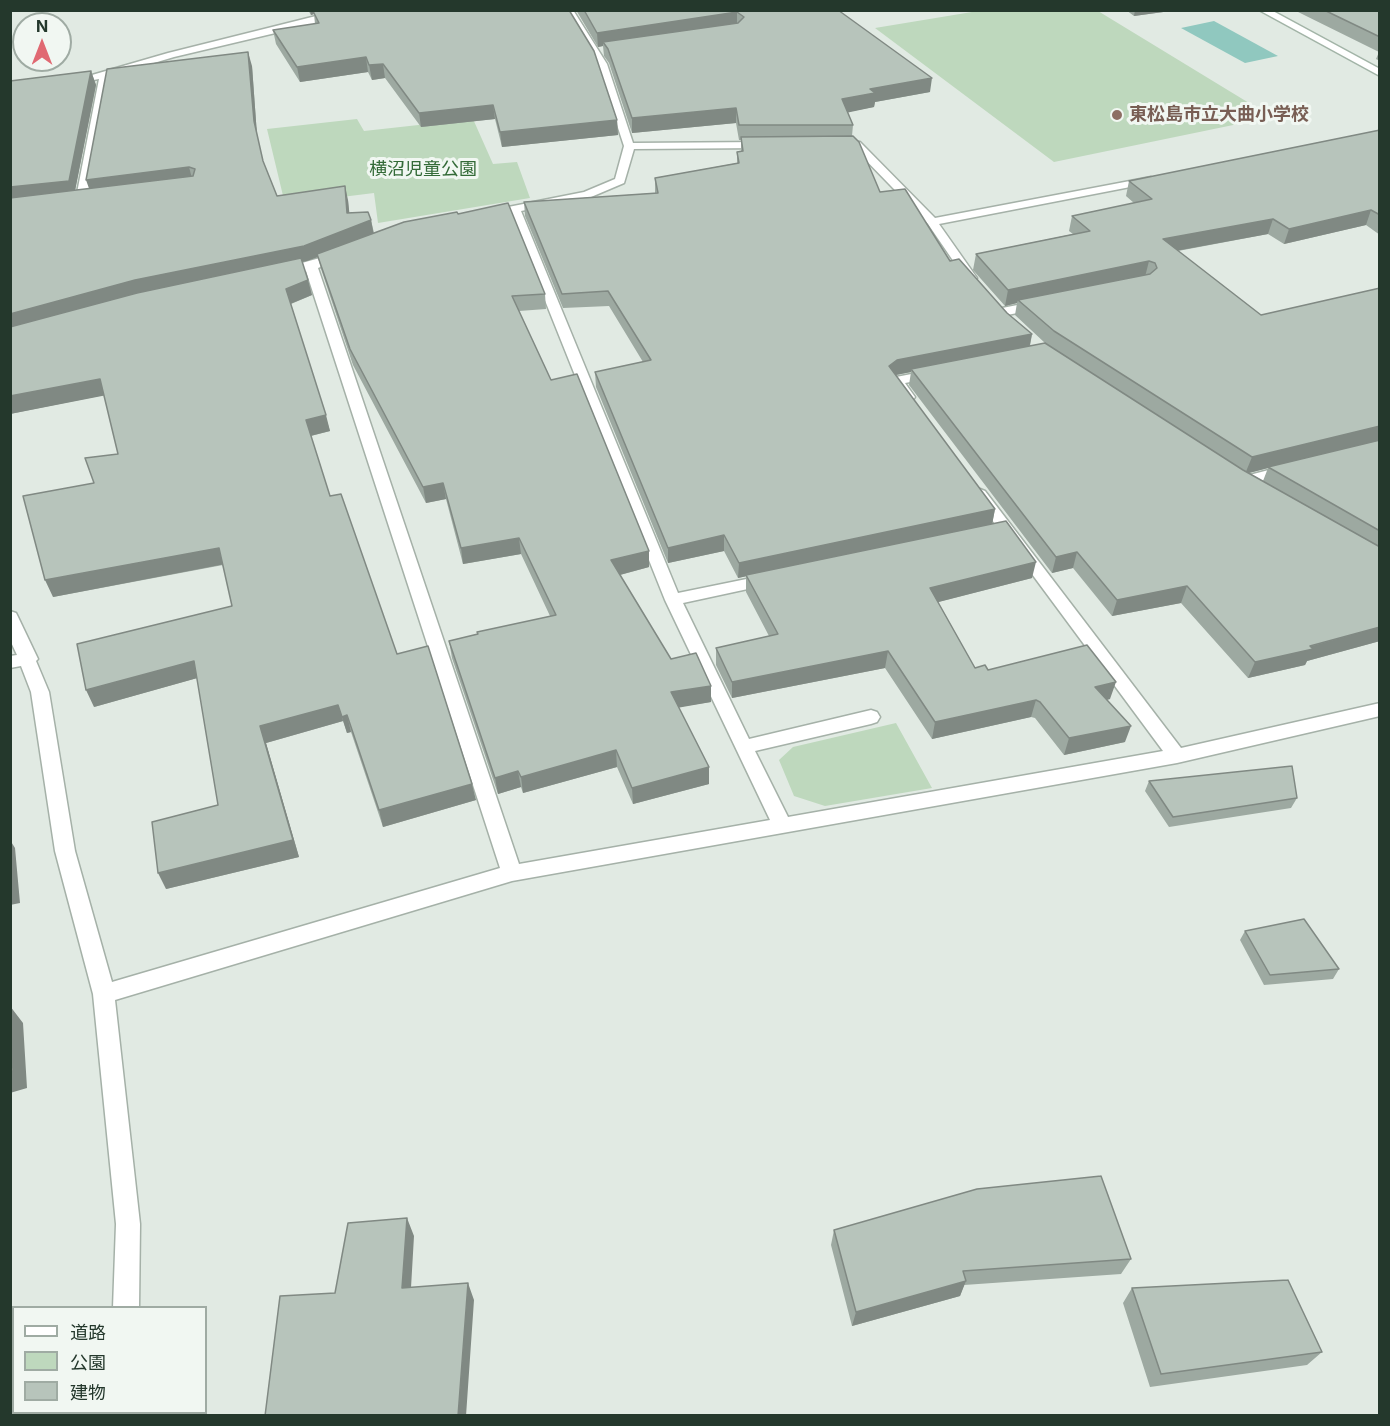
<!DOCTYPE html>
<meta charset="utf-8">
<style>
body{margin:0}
#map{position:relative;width:1390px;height:1426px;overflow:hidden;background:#e1eae3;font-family:Inter,"Noto Sans JP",sans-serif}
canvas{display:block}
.frame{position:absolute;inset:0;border:12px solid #24382c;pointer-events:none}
.legend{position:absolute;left:12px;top:1306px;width:195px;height:108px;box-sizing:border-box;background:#f1f7f2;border:2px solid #9faba3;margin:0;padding:8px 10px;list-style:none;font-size:18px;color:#24382c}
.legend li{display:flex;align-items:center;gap:12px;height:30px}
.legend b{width:30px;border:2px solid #9faba3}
.north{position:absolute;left:12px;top:12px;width:60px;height:60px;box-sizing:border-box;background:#f1f7f2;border:2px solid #9faba3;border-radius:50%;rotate:0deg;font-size:16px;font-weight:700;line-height:24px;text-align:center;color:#24382c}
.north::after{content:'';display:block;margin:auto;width:21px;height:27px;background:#e06972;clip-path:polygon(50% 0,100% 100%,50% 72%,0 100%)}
</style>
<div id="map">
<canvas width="1390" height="1426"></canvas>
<div class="frame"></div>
<ul class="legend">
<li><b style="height:8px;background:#fff"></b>道路</li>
<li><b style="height:16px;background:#bed8bd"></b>公園</li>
<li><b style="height:16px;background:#b7c4bb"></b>建物</li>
</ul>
<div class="north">N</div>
</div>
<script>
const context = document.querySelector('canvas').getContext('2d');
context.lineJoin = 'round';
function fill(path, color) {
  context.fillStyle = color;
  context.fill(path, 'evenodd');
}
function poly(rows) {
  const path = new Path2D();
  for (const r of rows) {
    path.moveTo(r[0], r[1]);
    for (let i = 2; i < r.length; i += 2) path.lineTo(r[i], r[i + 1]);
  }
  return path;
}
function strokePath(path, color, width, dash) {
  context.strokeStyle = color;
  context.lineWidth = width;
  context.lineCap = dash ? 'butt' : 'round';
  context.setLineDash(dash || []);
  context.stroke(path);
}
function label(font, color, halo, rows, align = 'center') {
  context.font = font + ' Inter,"Noto Sans JP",sans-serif';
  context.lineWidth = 6;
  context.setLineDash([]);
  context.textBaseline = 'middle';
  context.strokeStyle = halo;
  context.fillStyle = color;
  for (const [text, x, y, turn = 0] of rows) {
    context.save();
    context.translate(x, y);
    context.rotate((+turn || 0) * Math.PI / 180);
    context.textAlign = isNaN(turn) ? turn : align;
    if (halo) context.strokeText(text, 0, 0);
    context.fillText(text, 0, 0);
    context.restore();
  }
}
fill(poly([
 [978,11,1098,11,1272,117,1054,162,875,28],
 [357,119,364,131,473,119,493,164,517,162,530,198,378,223,374,193,285,204,267,129],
 [896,723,932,788,825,806,794,796,779,760,793,747]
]), '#bed8bd');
fill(poly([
 [1214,21,1278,56,1245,63,1181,28]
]), '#90c8bf');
const street = poly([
 [564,10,573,10,607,64,633,143,763,142,768,145,763,148,634,149,624,183,591,197,521,211,678,593,771,574,777,575,779,579,777,583,771,584,683,603,749,739,871,710,877,712,880,717,877,722,871,724,755,751,788,817,1163,751,975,497,972,494,980,489,985,491,1181,748,1380,703,1380,716,1177,763,512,881,115,1000,140,1224,139,1308,113,1308,116,1224,93,994,55,851,31,692,21,666,10,668,10,656,17,655,10,640,10,611,16,613,18,617,38,659,36,661,49,692,75,851,112,982,500,868,306,271,281,277,277,276,275,273,277,270,341,252,347,256,318,268,519,864,770,820,665,600,510,213,488,217,482,214,488,211,584,192,615,179,624,146,597,64,564,10],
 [324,14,338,14,343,17,174,57,110,76,87,201,81,204,67,204,67,200,76,198,99,79,71,84,66,81,67,79,92,75,168,53,324,14],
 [845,141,860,142,935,218,1151,177,1157,180,1151,183,939,224,977,278,971,282,967,281,928,224,853,147,841,146,841,142,845,141],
 [1038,301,1043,302,1044,305,1043,308,1002,316,996,312,997,309,1038,301],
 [932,370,939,374,937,377,905,383,915,397,913,400,903,400,889,381,891,378,932,370],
 [1288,465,1295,470,1293,473,1243,486,1235,481,1238,478,1288,465],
 [108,1412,135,1412,135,1416,108,1416,108,1412]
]);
const secondary = poly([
 [1259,10,1271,10,1380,69,1380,76,1259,10]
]);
strokePath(street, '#a5b1a8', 3);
strokePath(secondary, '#a2b4a7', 3);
fill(street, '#fff');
fill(secondary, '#fff');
fill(poly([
 [308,10,569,10,617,120,618,135,502,147,495,119,421,127,385,78,372,80,368,72,300,82,276,44,273,30,315,24,314,14,311,15],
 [576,10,838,10,930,92,875,102,874,107,847,112,853,125,852,136,880,192,950,261,1007,313,1032,334,1030,346,1045,343,1015,315,1017,303,1005,306,973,270,976,254,1073,234,1069,231,1072,216,1134,203,1126,196,1129,181,1380,130,1380,235,1366,225,1284,244,1268,234,1178,251,1261,315,1380,288,1380,641,1307,661,1305,665,1248,678,1181,603,1112,616,1073,568,1052,573,909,385,911,372,895,375,995,509,992,524,1032,578,938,602,975,668,1110,699,1106,700,1125,742,1064,755,1035,718,1031,717,932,739,885,668,732,698,716,665,716,648,769,636,746,592,746,576,738,578,724,551,668,563,596,387,595,372,643,362,609,306,563,308,525,216,524,202,655,193,655,178,737,163,737,152,741,151,741,140,739,140,736,123,632,133,609,63,604,56,603,46,598,47],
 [1268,468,1263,481,1249,473],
 [1126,10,1178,10,1134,16],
 [1294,10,1380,10,1380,61,1376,59,1379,52],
 [252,66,257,135,263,161,277,196,348,200,349,213,371,220,374,233,458,214,545,294,546,309,519,311,551,380,649,567,620,575,671,659,711,686,711,702,678,707,709,784,633,804,617,767,523,793,521,787,498,794,452,658,449,641,550,616,521,554,463,564,446,499,426,503,353,365,321,269,318,257,302,262,308,280,312,295,291,304,330,431,311,436,330,496,397,654,476,800,383,827,351,732,347,733,343,721,266,743,299,857,166,889,218,805,197,678,94,707,232,606,223,565,53,597,94,483,118,454,104,395,10,414,10,81,91,71,96,85,75,190,89,189],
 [1149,781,1297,798,1291,808,1169,827,1145,791],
 [1245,931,1339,969,1333,979,1264,985,1240,940],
 [834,1230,1131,1259,1121,1274,964,1285,960,1296,852,1326,831,1245],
 [1132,1288,1322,1352,1307,1365,1150,1387,1123,1303]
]), '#9da9a1');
fill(poly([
 [310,10,324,10,313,11,314,14,311,15],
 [1135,10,1178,10,1134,16],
 [737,12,737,26,603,42,603,46,598,47,597,33],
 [248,52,252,66,257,135,254,121],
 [366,57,368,72,300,82,297,67],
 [383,64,385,78,372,80,369,65],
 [91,71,96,85,74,196,10,203,10,187],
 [932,78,930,92,875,102,874,107,841,114,842,99,870,89],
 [493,105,495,119,421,127,419,113],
 [736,108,736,123,632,133,632,118],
 [617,120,618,135,502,147,500,132],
 [189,167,193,182,91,194,86,180],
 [345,186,348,200,351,228,347,213],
 [1371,210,1366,225,1284,244,1289,229],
 [1273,219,1268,234,1159,254,1163,239],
 [371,220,374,236,307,261,140,296,10,332,10,314,135,280],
 [1149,261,1145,277,1018,300,1017,303,1005,306,1008,290],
 [308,280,312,295,290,304,286,289],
 [1032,334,1029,349,911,369,911,372,896,375,889,366,897,360],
 [100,379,107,395,10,414,10,396],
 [326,415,330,431,310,436,306,420],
 [1380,426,1379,441,1268,467,1268,468,1245,474,1252,457],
 [443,483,446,499,426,503,423,487],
 [995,509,992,525,738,578,739,563],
 [724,535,724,551,668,563,668,548],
 [519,538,521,554,463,564,461,548],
 [219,548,225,564,53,597,45,580],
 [649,551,649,567,612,577,611,560],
 [1077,552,1073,568,1052,573,1056,557],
 [1036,562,1032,578,927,605,930,588],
 [1187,586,1181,603,1112,616,1117,600],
 [1380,627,1380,641,1307,661,1305,665,1248,678,1255,662],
 [888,651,885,668,732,698,732,682],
 [194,661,201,677,94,707,86,690],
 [1116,682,1110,699,1089,704,1095,687],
 [711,686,711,702,671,709,671,692],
 [1036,700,1031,717,932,739,935,722],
 [338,705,343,721,266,743,299,857,166,889,158,873,293,840,260,726],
 [347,715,351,732,347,733,342,717],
 [1131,726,1125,742,1064,755,1069,738],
 [616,750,617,767,523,793,521,777],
 [709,767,709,784,633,804,632,788],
 [518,771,521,787,498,794,495,778],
 [472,784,476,800,383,827,379,810],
 [10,840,15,848,20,903,10,905],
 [10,1006,23,1023,27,1088,10,1093],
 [407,1218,414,1236,410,1305,402,1288],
 [966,1281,960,1296,852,1326,856,1312],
 [468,1283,474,1300,466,1416,458,1416]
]), '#808983');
const building = poly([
 [569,10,594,51,617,120,500,132,493,105,419,113,383,64,369,65,366,57,297,67,273,30,319,23,313,11,314,10,569,10],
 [584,10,838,10,932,78,870,89,875,93,842,99,853,125,739,125,736,108,632,118,608,49,603,42,738,23,744,17,737,12,597,33,584,10],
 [1324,10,1380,10,1380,37,1324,10],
 [248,52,254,121,263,161,277,196,345,186,347,213,368,212,371,220,304,246,135,280,10,314,10,198,193,176,195,169,189,167,86,180,107,69,248,52],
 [91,71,69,181,10,187,10,81,91,71],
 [1380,130,1380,215,1371,210,1289,229,1273,219,1163,239,1261,315,1380,288,1380,426,1252,457,1054,331,1018,300,1150,274,1157,268,1155,263,1149,261,1008,290,976,254,1090,231,1072,216,1152,199,1129,181,1380,130],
 [853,136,859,142,880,192,905,189,950,261,959,259,1007,313,1032,334,897,360,889,366,995,509,739,563,724,535,668,548,595,372,651,360,608,291,562,294,524,202,658,193,655,178,739,163,737,152,743,151,741,137,853,136],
 [508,203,545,294,512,296,551,380,577,374,649,551,611,560,671,659,696,653,711,686,671,692,709,767,632,788,616,750,521,777,518,771,495,778,449,641,478,634,477,632,556,615,519,538,461,548,443,483,423,487,350,349,317,254,404,222,457,212,458,214,508,203],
 [301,258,308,280,286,289,326,415,306,420,330,496,341,494,397,654,428,646,472,784,379,810,347,715,342,717,338,705,260,726,293,840,158,873,152,822,218,805,194,661,86,690,77,644,232,606,219,548,45,580,23,496,94,483,85,458,118,454,100,379,10,396,10,327,137,293,301,258],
 [1045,343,1243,470,1380,547,1380,627,1310,646,1313,649,1255,662,1187,586,1117,600,1077,552,1056,557,911,369,1045,343],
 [1380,440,1380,531,1268,467,1380,440],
 [1006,521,1036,562,930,588,975,668,985,665,988,670,1087,645,1116,682,1095,687,1131,726,1069,738,1040,702,1036,700,935,722,888,651,732,682,716,648,778,634,746,575,1006,521],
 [1292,766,1297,798,1173,817,1149,781,1292,766],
 [1304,919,1339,969,1270,975,1245,931,1304,919],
 [10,1025,13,1071,10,1071,10,1025],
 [1101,1176,1131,1259,963,1271,966,1281,856,1312,834,1230,977,1189,1101,1176],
 [407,1218,402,1288,468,1283,458,1416,265,1416,280,1296,335,1293,348,1223,407,1218],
 [1288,1280,1322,1352,1161,1374,1132,1288,1288,1280]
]);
fill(building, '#b7c4bb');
strokePath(building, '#808983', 1.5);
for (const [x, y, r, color] of [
 [1117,115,6,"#8d6e63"]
]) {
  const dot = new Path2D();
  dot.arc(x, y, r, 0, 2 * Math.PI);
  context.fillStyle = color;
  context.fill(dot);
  strokePath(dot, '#f1f7f2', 2);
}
label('bold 18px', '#785e54', '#f1f7f2', [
 ["東松島市立大曲小学校",1129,115]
], 'left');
label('18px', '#336a37', '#f1f7f2', [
 ["横沼児童公園",423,170]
]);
</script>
